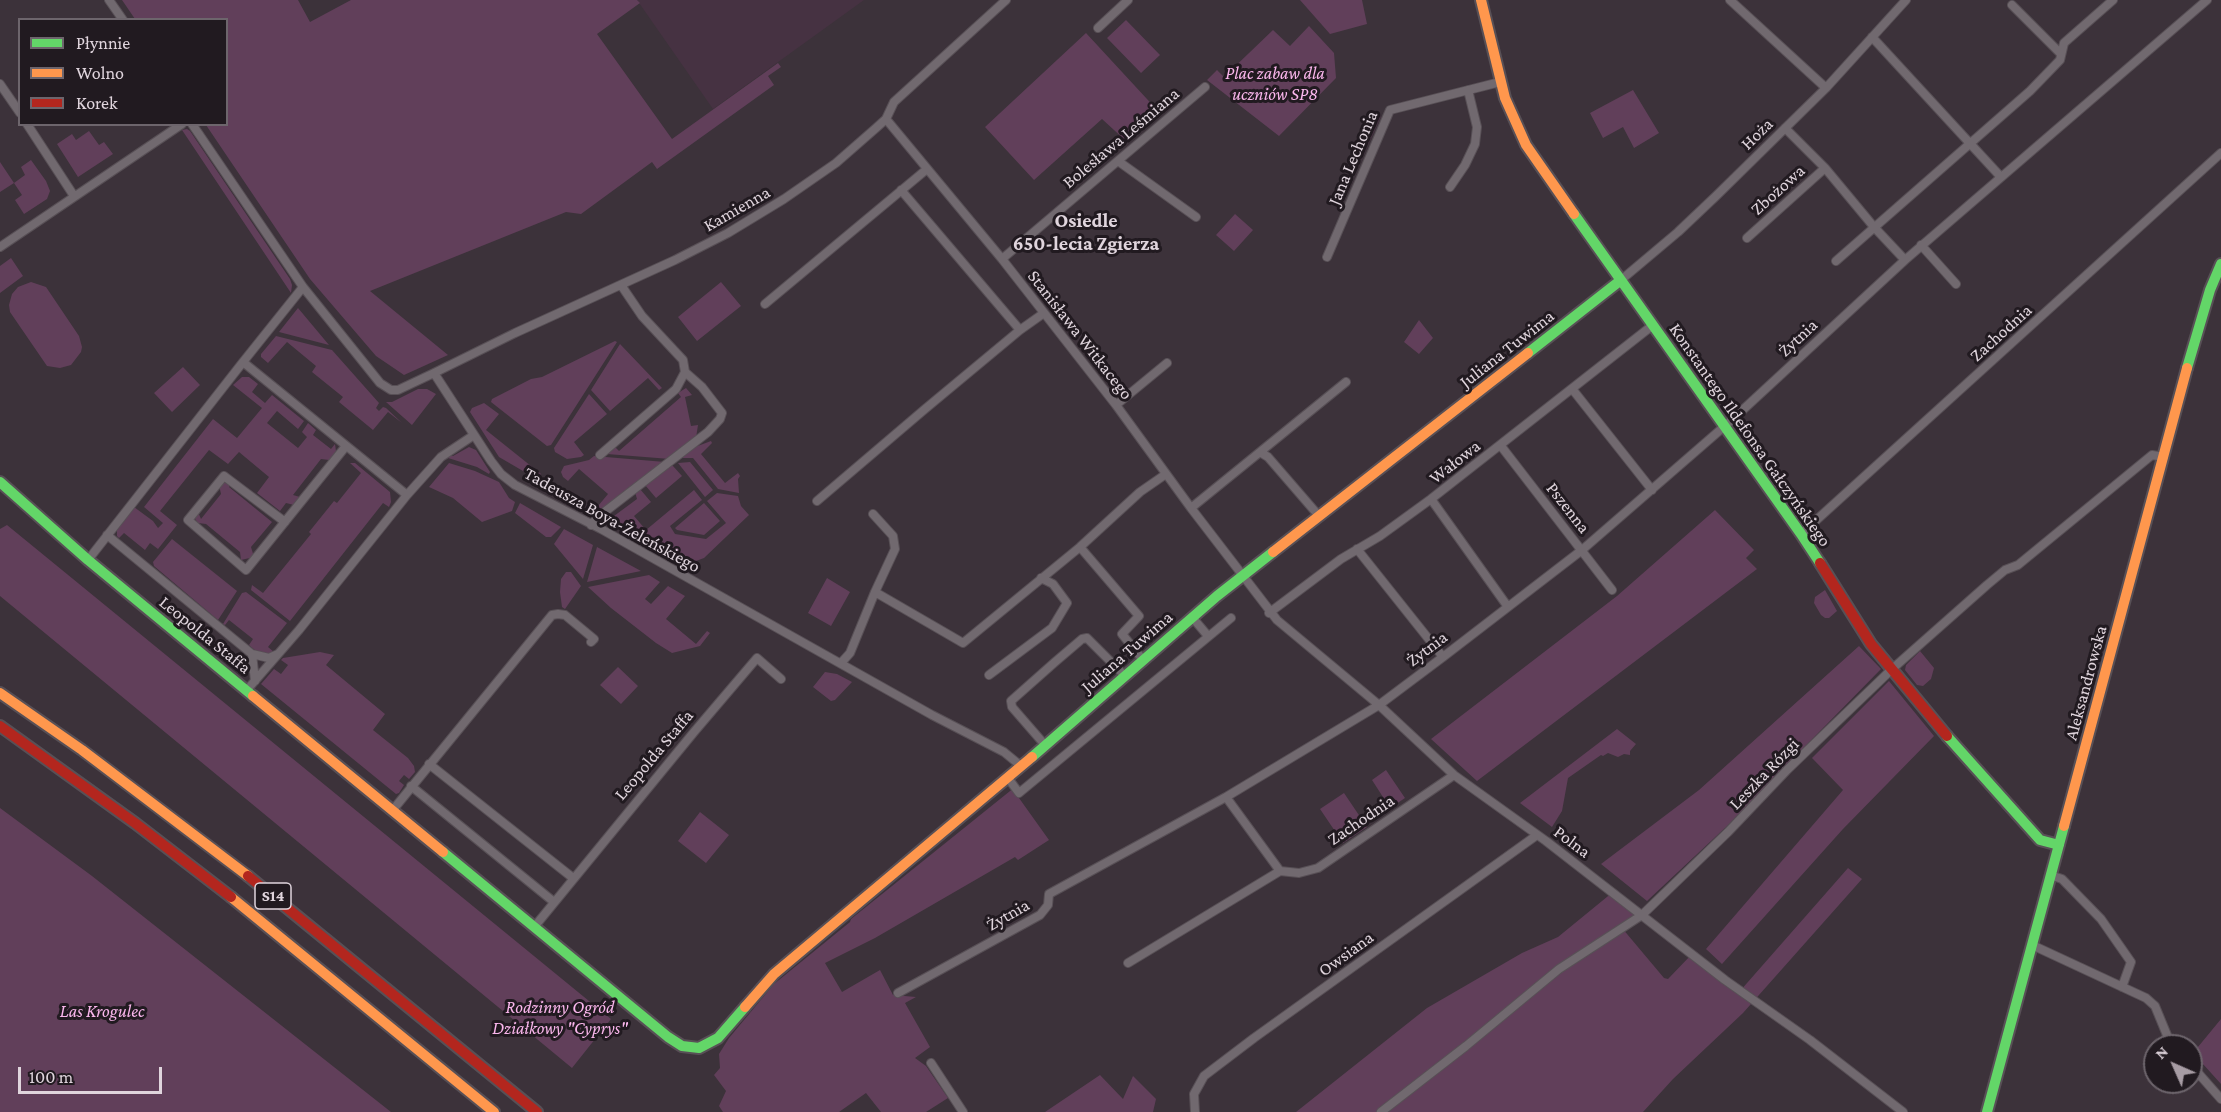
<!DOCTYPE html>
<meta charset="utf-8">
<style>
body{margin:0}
#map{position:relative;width:2221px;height:1112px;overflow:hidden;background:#3c323a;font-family:"Crimson Pro",serif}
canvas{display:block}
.legend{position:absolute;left:18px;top:18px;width:210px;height:108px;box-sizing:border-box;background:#211a20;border:2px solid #6d656c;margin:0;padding:8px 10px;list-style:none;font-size:18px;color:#e0d5dd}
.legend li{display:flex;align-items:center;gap:12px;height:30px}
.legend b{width:30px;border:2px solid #6d656c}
.north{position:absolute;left:2143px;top:1034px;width:60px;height:60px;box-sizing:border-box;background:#211a20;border:2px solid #6d656c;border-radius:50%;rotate:315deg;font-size:16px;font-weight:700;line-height:24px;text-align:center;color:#e0d5dd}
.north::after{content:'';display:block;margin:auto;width:21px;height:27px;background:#a79ca4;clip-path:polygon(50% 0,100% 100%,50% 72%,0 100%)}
.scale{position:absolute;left:18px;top:1067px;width:144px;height:27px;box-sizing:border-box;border:3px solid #e0d5dd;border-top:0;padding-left:8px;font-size:18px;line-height:21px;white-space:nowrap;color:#e0d5dd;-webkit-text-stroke:4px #211a20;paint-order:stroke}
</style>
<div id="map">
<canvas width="2221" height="1112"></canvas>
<ul class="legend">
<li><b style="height:8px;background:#63d668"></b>Płynnie</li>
<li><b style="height:8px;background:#ff974d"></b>Wolno</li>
<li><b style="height:8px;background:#b3261e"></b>Korek</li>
</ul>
<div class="north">N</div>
<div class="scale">100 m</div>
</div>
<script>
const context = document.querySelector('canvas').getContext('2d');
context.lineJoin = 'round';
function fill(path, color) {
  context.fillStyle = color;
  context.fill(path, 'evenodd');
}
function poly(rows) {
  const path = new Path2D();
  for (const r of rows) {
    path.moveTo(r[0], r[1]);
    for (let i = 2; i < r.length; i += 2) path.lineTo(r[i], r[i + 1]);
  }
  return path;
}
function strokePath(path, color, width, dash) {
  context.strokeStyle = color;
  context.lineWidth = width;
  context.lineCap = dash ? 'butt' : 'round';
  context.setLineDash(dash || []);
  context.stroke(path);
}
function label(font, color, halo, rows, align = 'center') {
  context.font = font + ' "Crimson Pro",serif';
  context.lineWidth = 6;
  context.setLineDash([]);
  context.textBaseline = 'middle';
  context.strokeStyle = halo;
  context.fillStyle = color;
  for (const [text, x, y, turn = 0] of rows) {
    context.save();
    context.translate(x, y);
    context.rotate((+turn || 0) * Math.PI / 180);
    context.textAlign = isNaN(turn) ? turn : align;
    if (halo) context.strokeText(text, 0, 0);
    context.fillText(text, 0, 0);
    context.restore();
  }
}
fill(poly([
 [637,0,864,0,713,109],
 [1373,113,1381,117,1361,160,1354,157]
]), '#463242');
fill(poly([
 [122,0,298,0,310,22,351,0,637,0,640,3,597,34,672,139,778,63,781,67,768,76,774,85,657,169,652,162,581,214,566,212,370,291,448,355,404,375,376,356,310,279,206,125,226,124,226,20,135,19],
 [1300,0,1362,0,1367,24,1330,34],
 [1126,20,1160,55,1141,73,1107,38],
 [1309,26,1334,53,1336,78,1279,136,1207,80,1217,70,1224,77,1273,30,1290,46],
 [1086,33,1159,112,1126,141,1102,119,1034,180,985,127],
 [1633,90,1659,133,1634,148,1623,127,1603,138,1590,113],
 [187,129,190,131,290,279,292,285,291,293,182,130],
 [89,131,99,145,104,142,113,154,78,177,57,144,72,134,76,140],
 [31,160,46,181,50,191,47,199,24,214,15,200,22,195,14,183,0,192,0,162,14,183,25,175,21,167],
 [1235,214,1253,230,1234,251,1216,235],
 [11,258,23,276,0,293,0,266],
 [31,282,46,287,79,336,82,347,81,352,71,365,60,368,47,366,10,312,9,305,12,294,18,287],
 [721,282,741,306,697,341,678,317],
 [298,308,329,345,279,332],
 [1419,320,1433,338,1419,354,1404,342],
 [276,336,332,350,379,403,376,408,379,411,383,407,386,408,402,423,388,412,373,430,339,402,343,397,312,372,316,366,287,342,268,363,261,357,261,354],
 [615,341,617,342,551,445,547,446,491,402,492,399,531,379,542,377],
 [620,344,662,388,659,390,648,378,610,411,591,390],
 [183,367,200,385,172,412,154,393],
 [242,377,249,377,258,384,252,392,265,403,272,395,304,421,298,429,277,411,267,423,298,448,307,437,302,432,308,423,316,430,313,435,331,449,335,444,336,451,333,456,329,460,321,459,293,495,300,497,294,505,286,503,280,511,257,493,269,477,239,452,228,464,209,450,160,511,177,525,158,549,150,543,145,550,124,533,119,538,117,536,117,528,134,507,153,521,158,528,163,523,144,507,213,419,237,438,262,408,233,385],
 [686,388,692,395,685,397,691,426,698,425,696,438,670,459,607,454,615,447,619,451,681,397,678,393],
 [418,389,427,389,436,394,412,425,386,402,392,402],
 [589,394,607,414,574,442,584,455,581,457,567,459,555,452,554,448],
 [484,403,499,414,486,430,541,474,539,476,535,478,499,457,470,412,472,408],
 [711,441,712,443,701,454,725,483,738,473,740,476,738,479,739,493,718,489,693,458,681,458,695,447],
 [469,447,476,450,490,472,489,474,477,467,448,458,450,456,453,456],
 [594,456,665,462,601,510,598,506,608,494,579,469,568,481,563,477,561,472,564,466,589,460],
 [690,462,713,490,705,497,678,463],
 [350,463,355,463,390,492,391,502,389,507,383,503,290,621,251,590,252,585,263,593,311,534,309,532,334,501,337,503,361,473],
 [449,463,475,471,499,482,509,498,515,502,512,511,482,522,453,498,429,487],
 [670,465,673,466,682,476,656,498,645,485],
 [226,482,230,484,229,487,272,522,251,547,254,557,241,560,240,552,206,524,198,523,195,519,198,512,201,519,221,494,219,485],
 [640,489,651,502,634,516,646,530,694,490,702,500,670,526,675,534,706,539,726,523,707,501,717,493,738,496,741,506,749,515,704,558,696,561,685,559,605,515,608,512,614,516,637,499,635,492],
 [520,503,561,527,551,537,546,537,515,513],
 [704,503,720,521,704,535,677,530,675,528],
 [1715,510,1754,550,1746,558,1757,569,1477,781,1431,739,1617,596],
 [7,525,611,1019,572,1068,0,596,0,529],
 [564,529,593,545,583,579,554,544],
 [172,539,237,591,218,620,154,566,153,562],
 [597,547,641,571,587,582],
 [566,572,571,572,581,586,565,609,562,607,560,592,561,579],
 [649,575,660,582,645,599,651,604,668,586,685,596,666,619,696,644,707,631,710,633,700,646,672,653,656,643,611,608,588,587],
 [827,578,850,592,831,626,808,613],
 [1825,590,1837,611,1829,618,1825,618,1821,615,1814,603,1815,597],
 [246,592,287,623,268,647,274,652,263,655,257,652,249,645,253,639,229,620,225,625,223,624,242,593],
 [1859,646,1881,669,1726,827,1647,901,1601,864,1699,790],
 [1920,651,1934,668,1931,679,1923,686,1917,685,1905,670,1906,665],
 [320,652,334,655,326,665,385,714,373,730,408,758,414,766,415,772,409,779,404,775,399,781,404,785,399,793,396,794,261,684,274,669,281,674,288,665,281,660,283,658],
 [618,667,638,686,621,704,600,685],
 [825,672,837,674,852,682,835,700,831,701,813,687],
 [1889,681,1934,736,1843,829,1722,964,1706,949,1843,790,1812,758],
 [1617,729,1636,744,1630,751,1630,755,1624,754,1618,757,1608,753,1603,756,1601,755,1568,778,1562,811,1552,827,1520,803],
 [1386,770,1405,798,1390,808,1372,780],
 [1015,787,1019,793,1019,798,1049,840,1018,860,1015,857,875,938,825,963,842,992,880,970,893,995,916,997,905,1003,930,1047,915,1058,926,1066,948,1098,926,1112,881,1112,866,1093,839,1112,723,1112,719,1106,726,1091,714,1075,720,1068,719,1054,729,1038,774,984,850,922,851,919],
 [1344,793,1367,827,1343,843,1320,809],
 [0,808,92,876,391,1112,0,1112],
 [700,812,729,835,706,863,678,841],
 [1848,868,1862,879,1743,1013,1673,1079,1643,1112,1296,1112,1427,1008,1522,953,1558,937,1613,892,1642,915,1622,928,1664,978,1668,979,1692,954,1740,991],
 [2221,1019,2221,1084,2193,1053],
 [1100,1075,1123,1099,1133,1076,1156,1099,1153,1112,1045,1112]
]), '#613f5a');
const street = poly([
 [109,0,123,20],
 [1730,0,1826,88],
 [2012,5,2061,54],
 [1098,28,1128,0],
 [1872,37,2000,176],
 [0,84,20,113],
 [886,119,1002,259,1116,405,1191,508,1277,620,1379,705,1454,775,1546,841,1725,980,1810,1040,1903,1112],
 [27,124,74,196],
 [192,124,303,287,380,383,391,390,398,390,434,373,491,461,501,474,515,485,601,529,932,715,1004,752,1021,766],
 [1785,128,1825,168,1874,227,1905,260],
 [1118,161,1196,217],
 [1450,187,1465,165,1475,144,1477,127,1468,90],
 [901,190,1020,330],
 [1747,238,1825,168],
 [1921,245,1956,284],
 [0,247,182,124],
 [1327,257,1390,110,1500,82],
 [1002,259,1205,87],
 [1836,261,2030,91,2060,60,2064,43,2113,0],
 [1621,280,1678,232,1716,196,1826,88,1906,0],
 [765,304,927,169],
 [243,362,303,287],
 [434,373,515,333,675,260,728,233,784,199,836,163,876,128,886,119,894,102,1006,0],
 [1573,390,1652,490],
 [1116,405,1167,363],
 [1501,446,1612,590],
 [1260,452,1346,382],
 [600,455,676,389,685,372],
 [407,495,441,457,474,435],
 [1431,499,1508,607],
 [817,501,925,409,1020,330,1044,313],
 [1191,508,1260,452,1268,457,1319,516],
 [873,514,893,536,895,549,875,592],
 [285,522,224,476,188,520,246,570,346,446],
 [591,525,598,517,708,432,720,419,722,413,702,387,685,372,683,360,642,316,621,285],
 [1801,534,2221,153],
 [107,535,252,654,269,658,278,654],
 [1080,547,1139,616,1122,634,1143,660],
 [1357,549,1443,657],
 [88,560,243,362,407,495,299,630,246,691],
 [1269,613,1341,559,1380,536,1431,499,1653,325],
 [1192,617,1208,636],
 [252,654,255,681],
 [841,663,850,653,875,592,963,643,1080,547,1140,492,1166,474],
 [989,675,1052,628,1067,603,1053,584,1041,578],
 [1045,745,1012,707,1011,701,1055,662,1082,639,1087,638,1125,676],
 [429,764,573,878],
 [1008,778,1019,793,1231,618],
 [411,786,554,902],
 [1226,797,1280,871],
 [392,811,552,615,558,614,565,615,594,639,591,642],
 [2050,875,2062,879,2101,919,2131,962,2122,987],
 [535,926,694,732,757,658,781,679],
 [2032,945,2146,998,2155,1006,2169,1040,2175,1046],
 [1128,963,1280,871,1299,873,1318,868,1454,775],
 [898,993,1040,915,1048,905,1049,894,1226,797,1379,705,1443,657,1582,550,1734,418,1905,260,2207,0],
 [931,1063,963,1112],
 [2191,1065,2221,1099],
 [1195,1112,1194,1094,1204,1076,1254,1038,1537,835],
 [1381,1112,1466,1046,1559,969,1642,915,1728,832,1787,770,1891,670,1987,585,2005,570,2018,565,2152,455,2164,457]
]);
const fast = poly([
 [1574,214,1801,534,1820,563],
 [1528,353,1621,280],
 [2187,368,2210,290,2221,264],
 [0,482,88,560,253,696],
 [1947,736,2040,840,2059,845],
 [1032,757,1217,596,1273,552],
 [443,852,668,1037,682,1046,699,1048,718,1038,745,1007],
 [1987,1112,2064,826]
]);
const slow = poly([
 [1481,0,1505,98,1526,145,1574,214],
 [1273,552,1528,353],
 [0,693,82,750,248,876],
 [253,696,443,852],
 [2064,826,2187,368],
 [231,897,494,1112],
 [745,1007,774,974,1032,757]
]);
const jam = poly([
 [1820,563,1871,644,1947,736],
 [0,726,135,823,231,897],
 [248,876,537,1112]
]);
strokePath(street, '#585056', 10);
strokePath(fast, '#585056', 14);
strokePath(slow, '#585056', 14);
strokePath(jam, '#585056', 14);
strokePath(street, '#71696f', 8);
strokePath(fast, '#63d668', 10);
strokePath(slow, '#ff974d', 10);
strokePath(jam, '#b3261e', 10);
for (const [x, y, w] of [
 [273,896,36]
]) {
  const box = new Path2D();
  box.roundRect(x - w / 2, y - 13, w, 26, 4.5);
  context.fillStyle = '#211a20';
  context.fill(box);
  strokePath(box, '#e0d5dd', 1.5);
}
label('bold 16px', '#e0d5dd', null, [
 ["S14",273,896]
]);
label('italic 18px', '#fab6ec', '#211a20', [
 ["Plac zabaw dla",1275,73],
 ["uczniów SP8",1275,94],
 ["Rodzinny Ogród",560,1007],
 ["Działkowy \"Cyprys\"",560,1028],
 ["Las Krogulec",102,1011]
]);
label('18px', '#e0d5dd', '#211a20', [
 ["Hoża",1757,134,-44],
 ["Bolesława Leśmiana",1121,138,-40],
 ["Jana Lechonia",1353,158,-67],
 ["Zbożowa",1778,190,-42],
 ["Kamienna",737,209,-30],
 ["Zachodnia",2001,333,-42],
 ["Stanisława Witkacego",1080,335,52],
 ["Żytnia",1798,338,-43],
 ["Juliana Tuwima",1507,349,-38],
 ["Konstantego Ildefonsa Gałczyńskiego",1750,435,55],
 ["Wałowa",1455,462,-38],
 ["Pszenna",1568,508,52],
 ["Tadeusza Boya-Żeleńskiego",612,520,29],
 ["Leopolda Staffa",205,635,39],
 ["Żytnia",1427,649,-37],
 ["Juliana Tuwima",1127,652,-41],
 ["Aleksandrowska",2086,683,-75],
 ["Leopolda Staffa",654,755,-50],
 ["Leszka Rózgi",1764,774,-46],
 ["Zachodnia",1361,820,-34],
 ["Polna",1572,842,37],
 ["Żytnia",1008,915,-30],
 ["Owsiana",1346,954,-36]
]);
label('bold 20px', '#e0d5dd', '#211a20', [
 ["Osiedle",1086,221],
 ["650-lecia Zgierza",1086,244]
]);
</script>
